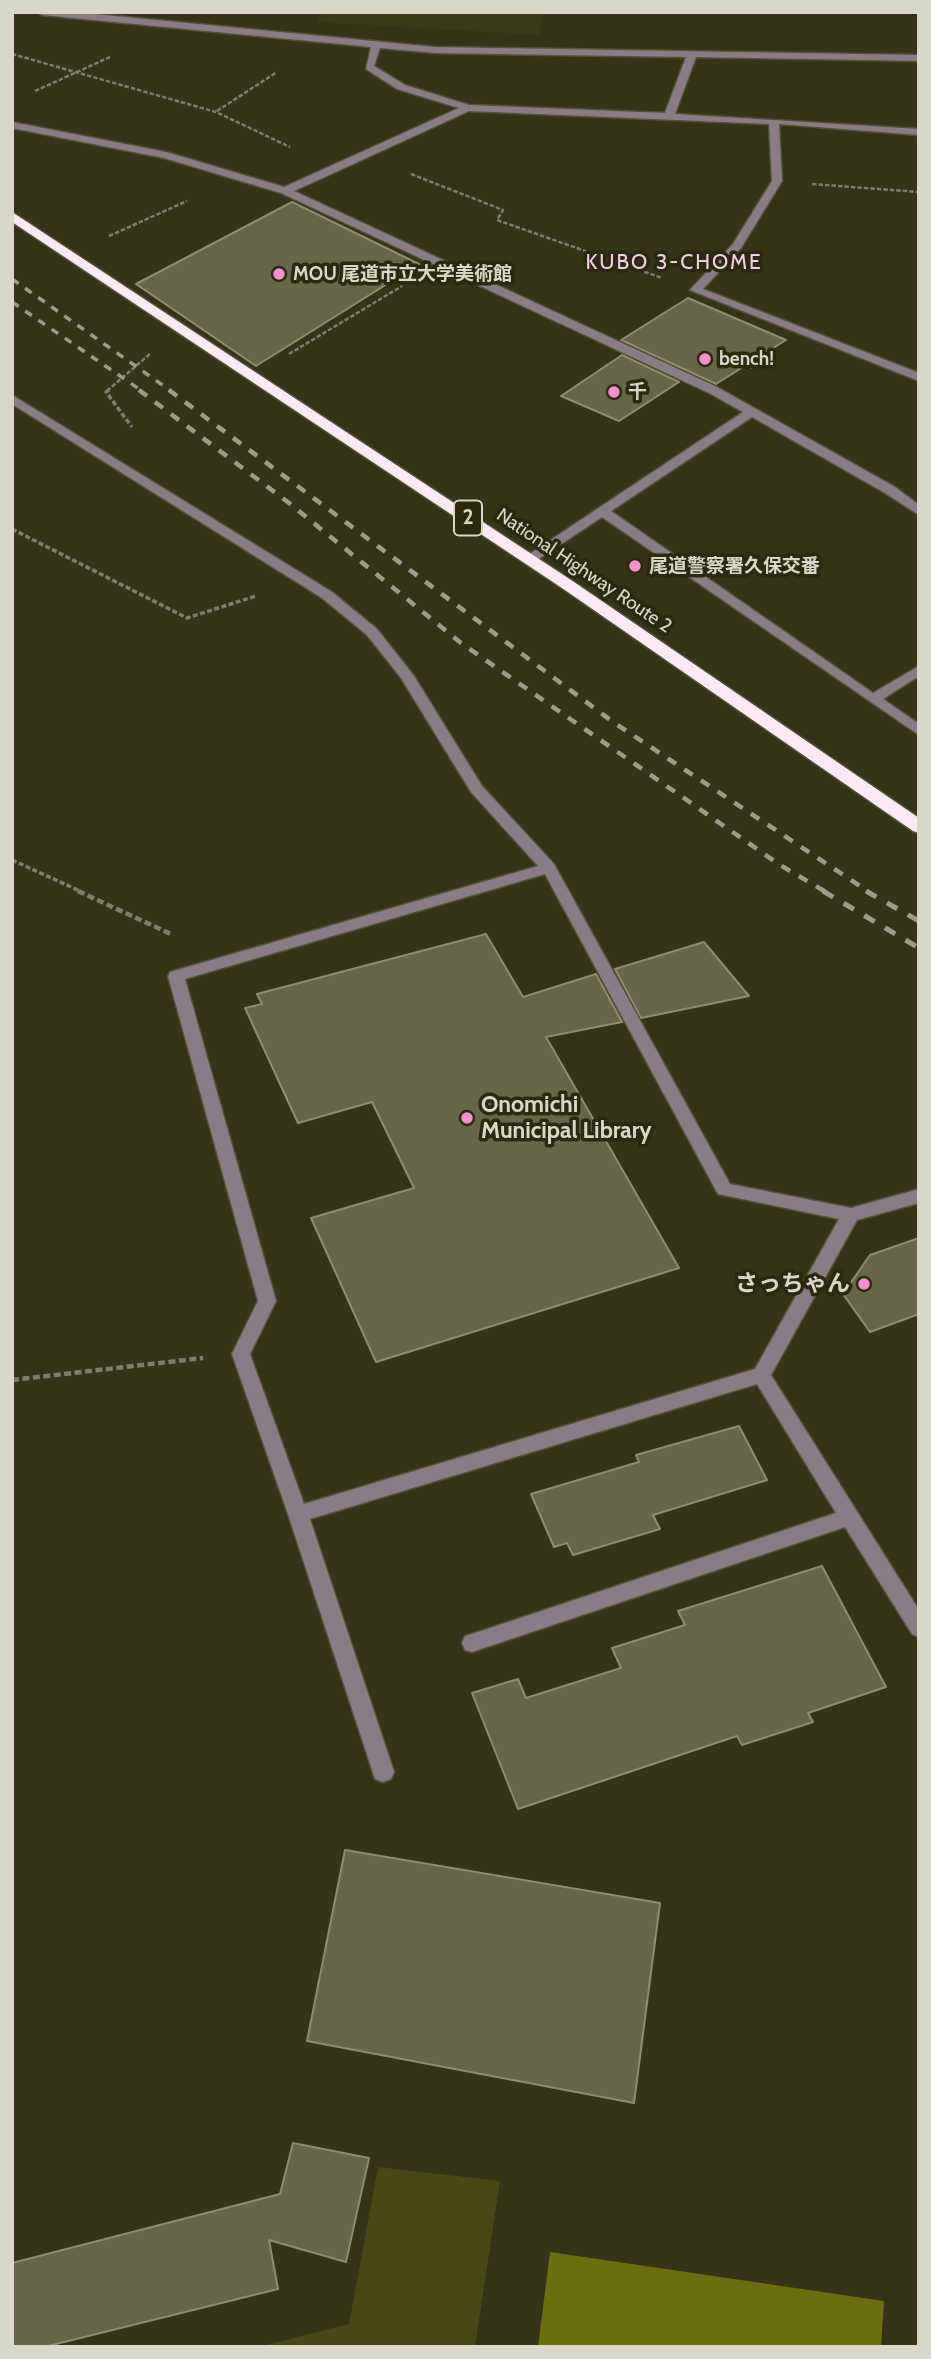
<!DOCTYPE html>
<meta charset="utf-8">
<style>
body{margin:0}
#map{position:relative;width:931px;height:2359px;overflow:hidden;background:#333418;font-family:Cabin,sans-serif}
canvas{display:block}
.frame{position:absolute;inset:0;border:14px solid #d7d8c8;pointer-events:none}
</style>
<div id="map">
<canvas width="931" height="2359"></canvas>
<div class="frame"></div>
</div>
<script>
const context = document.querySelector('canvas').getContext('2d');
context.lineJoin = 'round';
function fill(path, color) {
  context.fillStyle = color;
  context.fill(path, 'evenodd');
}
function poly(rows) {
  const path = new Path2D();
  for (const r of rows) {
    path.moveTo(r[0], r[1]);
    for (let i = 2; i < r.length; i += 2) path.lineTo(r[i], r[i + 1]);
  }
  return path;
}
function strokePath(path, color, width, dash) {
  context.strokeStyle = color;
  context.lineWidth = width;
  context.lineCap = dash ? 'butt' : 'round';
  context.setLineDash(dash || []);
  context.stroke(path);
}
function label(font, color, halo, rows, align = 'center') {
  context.font = font + ' Cabin,"Noto Sans JP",sans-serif';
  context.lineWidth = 7;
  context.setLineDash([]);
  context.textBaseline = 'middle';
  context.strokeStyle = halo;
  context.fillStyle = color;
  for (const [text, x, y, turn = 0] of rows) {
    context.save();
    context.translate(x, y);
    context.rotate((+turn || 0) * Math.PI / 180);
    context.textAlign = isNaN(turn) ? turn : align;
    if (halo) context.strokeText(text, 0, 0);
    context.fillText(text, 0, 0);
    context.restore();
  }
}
fill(poly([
 [321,12,544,12,539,35,316,22]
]), '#393b17');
fill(poly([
 [378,2167,500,2181,475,2347,259,2347,349,2324]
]), '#484917');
fill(poly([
 [550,2252,884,2301,881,2347,538,2347]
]), '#6c6d11');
const building = poly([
 [292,202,419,264,256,366,136,284,292,202],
 [688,298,786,340,716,384,621,340,688,298],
 [622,355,679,382,619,421,561,396,622,355],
 [486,934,523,997,596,974,622,1022,546,1037,679,1268,376,1362,311,1218,414,1188,372,1102,298,1123,245,1008,262,1004,257,994,486,934],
 [704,942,749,996,641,1018,615,969,704,942],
 [919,1238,919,1314,870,1332,843,1294,870,1255,919,1238],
 [739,1426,767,1480,653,1515,660,1529,573,1555,567,1543,554,1547,531,1494,639,1462,636,1455,739,1426],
 [822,1566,886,1687,808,1713,813,1722,742,1745,737,1736,518,1809,472,1693,518,1679,526,1698,621,1668,612,1648,685,1625,678,1611,822,1566],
 [345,1850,660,1903,634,2103,307,2041,345,1850],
 [293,2143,369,2158,346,2262,269,2240,278,2289,44,2347,12,2347,12,2263,280,2194,293,2143]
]);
fill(building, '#66674a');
strokePath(building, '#8d8e70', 2);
const minor = poly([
 [37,12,74,12,435,47,919,55,919,61,696,57,675,114,919,129,919,135,779,124,782,181,741,248,703,289,919,373,919,381,690,290,733,244,772,181,769,124,469,111,294,191,717,387,895,487,919,505,919,515,885,493,752,417,611,511,873,693,919,666,919,676,883,699,919,724,919,735,602,517,534,562,529,563,522,559,743,412,709,393,281,193,164,158,12,128,12,122,166,152,284,187,459,108,397,89,366,69,371,47,42,15,37,12],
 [380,48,435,53,686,57,665,113,469,105,405,85,374,66,380,48],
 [12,395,332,592,377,629,414,676,482,786,554,864,730,1184,851,1208,919,1189,919,1203,857,1220,771,1375,919,1610,919,1637,912,1634,845,1527,472,1652,465,1650,462,1643,465,1636,472,1634,836,1513,757,1384,310,1519,394,1772,391,1779,383,1782,375,1779,288,1514,232,1354,258,1301,168,976,170,972,538,866,471,792,401,678,367,635,322,598,12,404,12,395],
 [545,874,718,1194,839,1219,755,1369,304,1504,250,1354,276,1301,185,979,545,874]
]);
const highway = poly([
 [12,212,574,582,919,818,919,833,913,831,562,588,12,222,12,212]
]);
strokePath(minor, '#515238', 3);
strokePath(highway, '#515238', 3);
strokePath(poly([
 [12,54,216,112,290,147],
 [35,91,110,57],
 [217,111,277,72],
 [411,174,503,210,497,220,662,278],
 [812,184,919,192],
 [109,236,187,201],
 [289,354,402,286],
 [750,368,766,358],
 [107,391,151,353]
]), '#7e7f69', 2.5, [4.5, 2]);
strokePath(poly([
 [109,390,106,392,132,427],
 [12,529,187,618,256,596],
 [12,860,82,892]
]), '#7e7f69', 3.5, [5, 2.5]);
strokePath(poly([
 [78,891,173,935],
 [12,1380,203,1358]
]), '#7e7f69', 4.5, [7, 3.5]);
fill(minor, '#8a7c84');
fill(highway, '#fde9f4');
strokePath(poly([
 [12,279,171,391],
 [12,302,142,391]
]), '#9c9d88', 3.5, [8, 8]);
strokePath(poly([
 [139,390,289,503,461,643,780,865,826,892],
 [169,390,613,722,869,892]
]), '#9c9d88', 4.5, [10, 10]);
strokePath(poly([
 [823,891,919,948],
 [866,891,919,921]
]), '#9c9d88', 5, [12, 12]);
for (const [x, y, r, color] of [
 [279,274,7,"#f690d0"],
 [705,359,7,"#f690d0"],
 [614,392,7,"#f690d0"],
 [635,566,7,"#f690d0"],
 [467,1118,7,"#f690d0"],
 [864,1284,7,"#f690d0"]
]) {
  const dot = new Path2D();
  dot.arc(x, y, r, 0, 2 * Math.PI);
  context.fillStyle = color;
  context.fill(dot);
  strokePath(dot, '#292a0e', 2.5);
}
label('bold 19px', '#d7d8c8', '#292a0e', [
 ["MOU 尾道市立大学美術館",293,274],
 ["bench!",719,359],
 ["千",628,392],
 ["尾道警察署久保交番",649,566]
], 'left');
label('19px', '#d7d8c8', '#292a0e', [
 ["National Highway Route 2",584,571,34]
]);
context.letterSpacing = '2px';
label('21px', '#facee8', '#292a0e', [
 ["KUBO 3-CHOME",674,263]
]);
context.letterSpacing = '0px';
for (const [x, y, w] of [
 [468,518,28]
]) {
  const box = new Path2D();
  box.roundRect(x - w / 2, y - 17.5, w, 35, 5);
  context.fillStyle = '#292a0e';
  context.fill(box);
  strokePath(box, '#d7d8c8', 2);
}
label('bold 21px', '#d7d8c8', null, [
 ["2",468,518]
]);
label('bold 23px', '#d7d8c8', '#292a0e', [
 ["Onomichi",481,1105],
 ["Municipal Library",481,1131],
 ["さっちゃん",850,1284,"right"]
], 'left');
</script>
